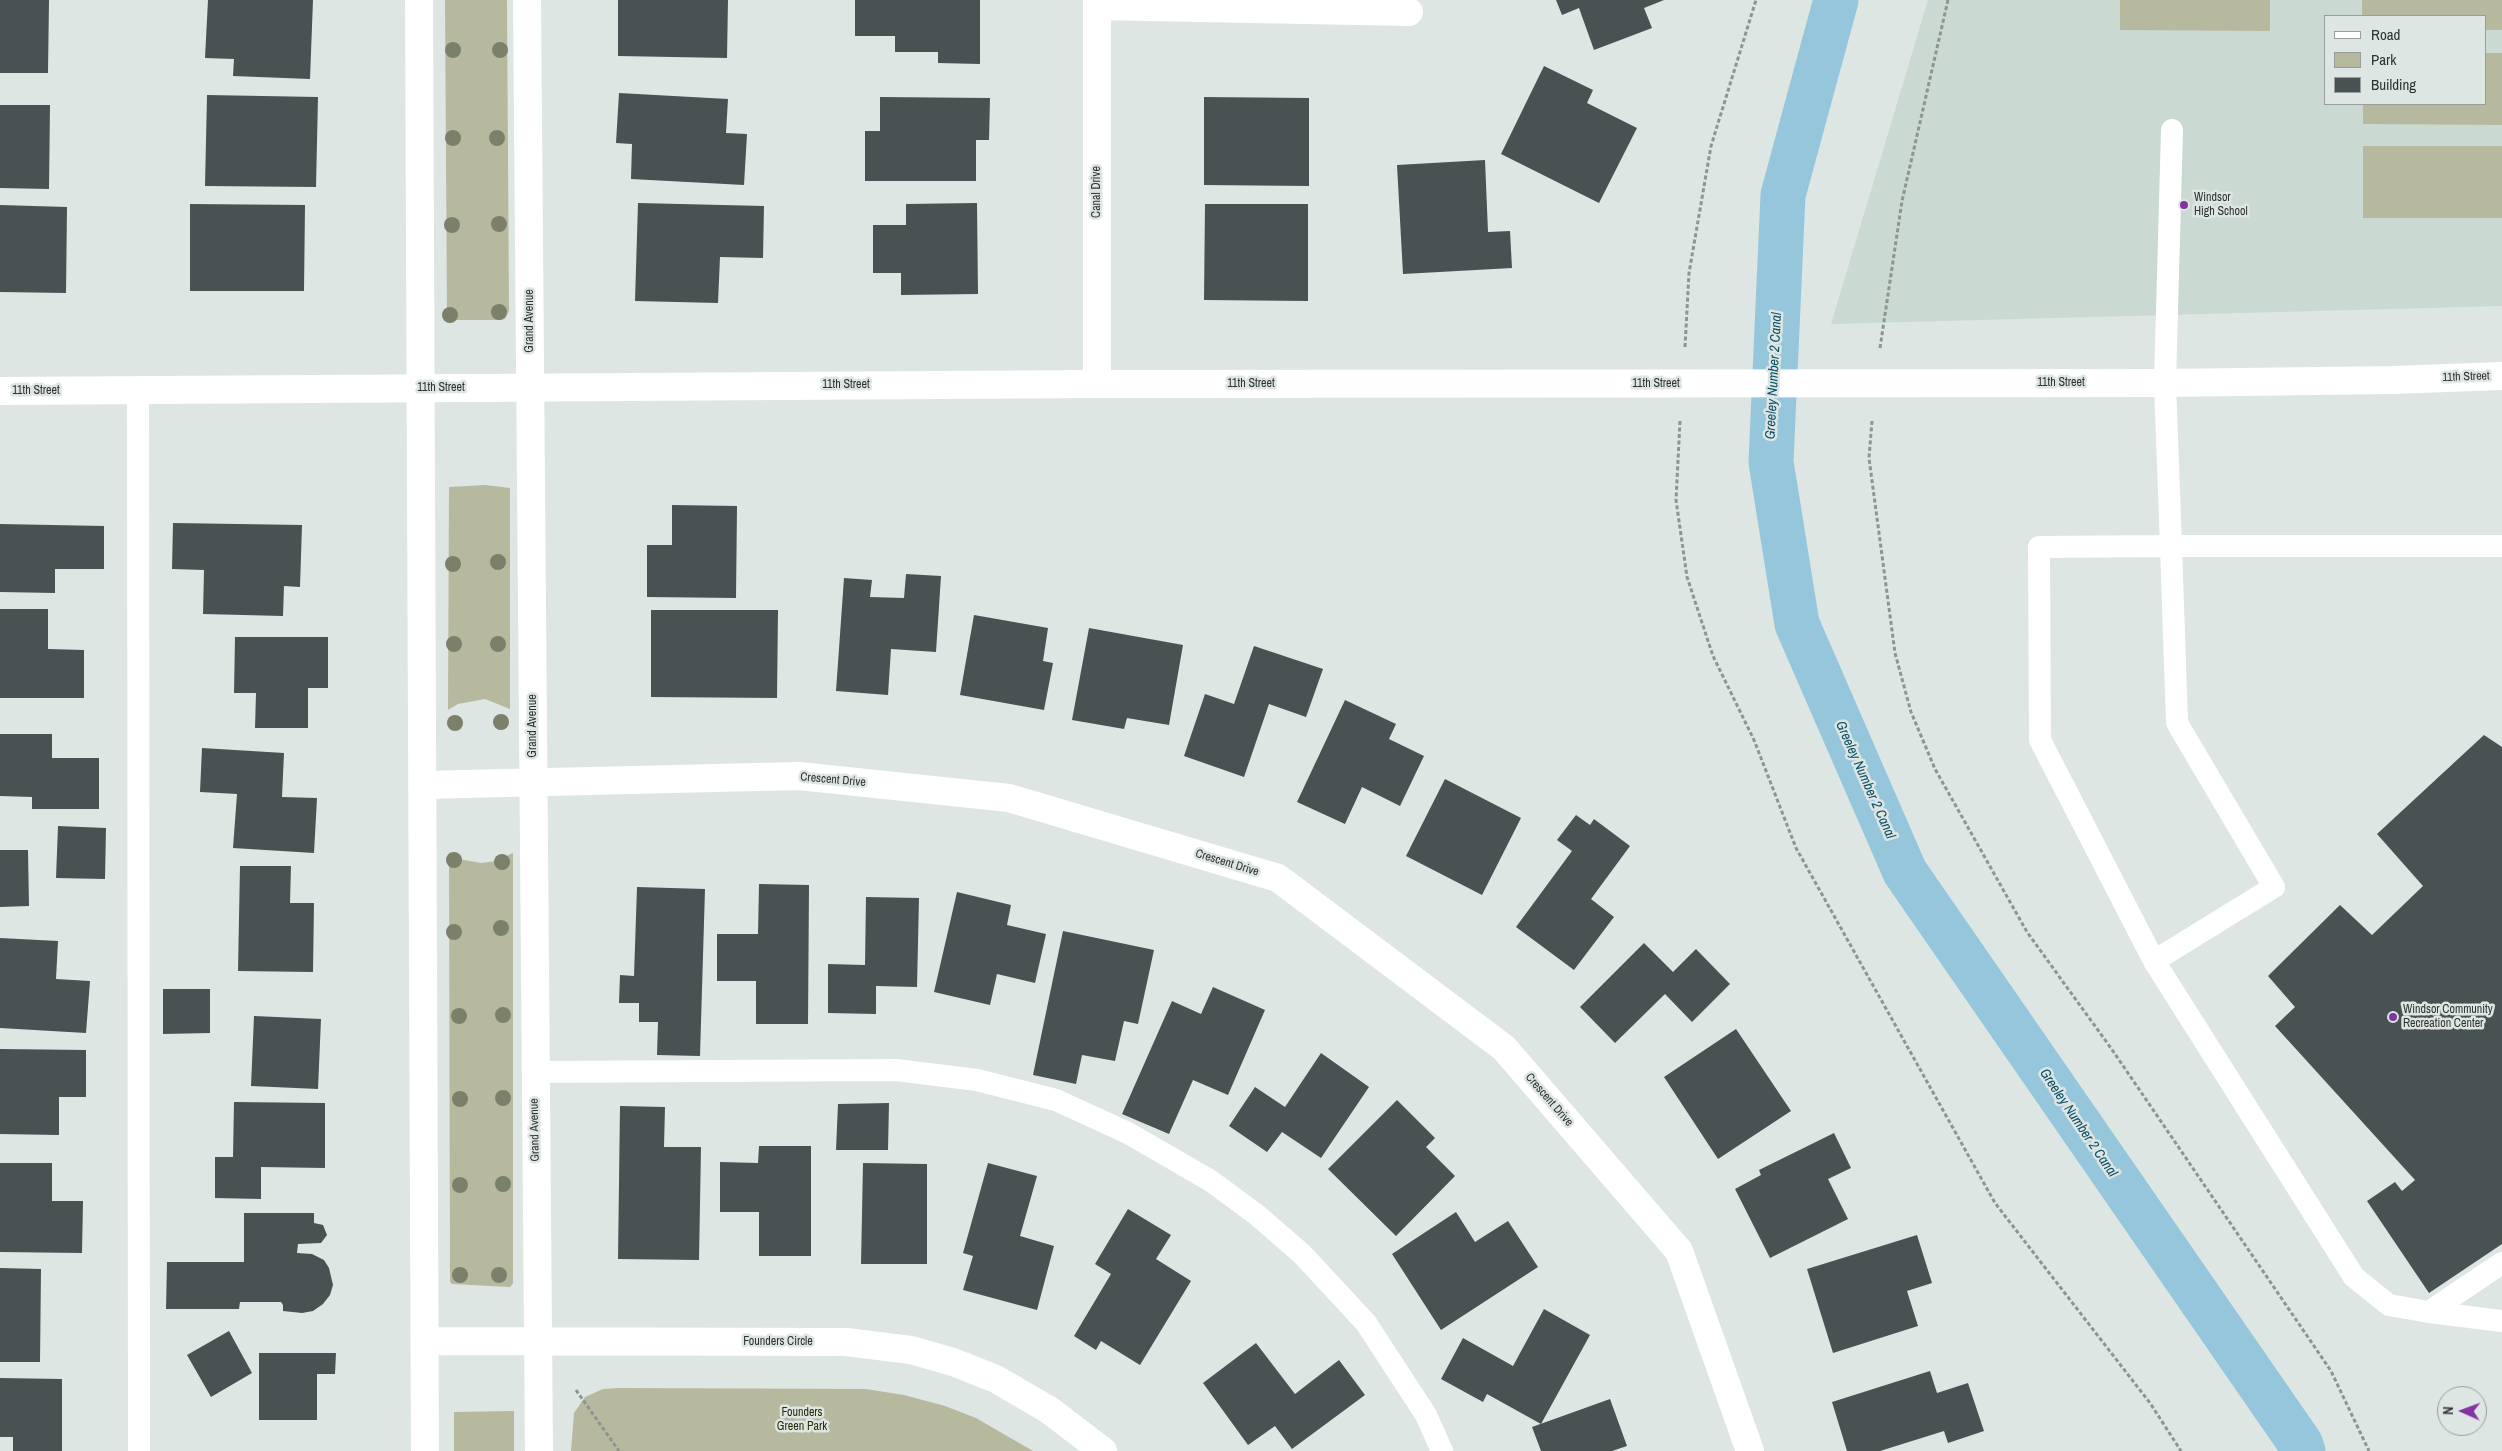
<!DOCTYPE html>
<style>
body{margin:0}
#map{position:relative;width:2502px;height:1451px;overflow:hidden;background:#dde6e2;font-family:"Archivo Narrow",sans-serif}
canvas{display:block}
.legend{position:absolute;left:2324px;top:15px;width:162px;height:90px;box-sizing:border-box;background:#dde6e2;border:1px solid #979e9b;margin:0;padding:6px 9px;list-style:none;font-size:15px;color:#2f3231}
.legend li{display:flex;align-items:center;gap:10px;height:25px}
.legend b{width:25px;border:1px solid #979e9b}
.north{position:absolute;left:2437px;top:1386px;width:50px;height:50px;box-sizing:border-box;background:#dde6e2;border:1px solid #979e9b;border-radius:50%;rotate:272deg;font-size:14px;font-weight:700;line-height:20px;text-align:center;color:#2f3231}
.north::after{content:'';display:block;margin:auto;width:18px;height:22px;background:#8533a2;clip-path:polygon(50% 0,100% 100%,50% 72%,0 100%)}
</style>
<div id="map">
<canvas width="2502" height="1451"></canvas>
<ul class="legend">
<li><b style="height:6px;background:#fff"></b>Road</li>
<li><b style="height:14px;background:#b7b99e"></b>Park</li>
<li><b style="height:14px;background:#495252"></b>Building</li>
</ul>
<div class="north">N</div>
</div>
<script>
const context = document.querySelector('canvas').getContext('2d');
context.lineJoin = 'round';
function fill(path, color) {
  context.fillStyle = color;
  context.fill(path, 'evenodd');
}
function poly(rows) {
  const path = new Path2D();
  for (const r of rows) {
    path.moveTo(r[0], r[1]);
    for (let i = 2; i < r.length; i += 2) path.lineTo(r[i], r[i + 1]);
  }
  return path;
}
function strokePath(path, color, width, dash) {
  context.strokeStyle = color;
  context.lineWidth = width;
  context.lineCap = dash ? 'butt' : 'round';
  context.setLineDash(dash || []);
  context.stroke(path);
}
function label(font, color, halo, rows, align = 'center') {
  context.font = font + ' "Archivo Narrow",sans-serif';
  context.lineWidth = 5;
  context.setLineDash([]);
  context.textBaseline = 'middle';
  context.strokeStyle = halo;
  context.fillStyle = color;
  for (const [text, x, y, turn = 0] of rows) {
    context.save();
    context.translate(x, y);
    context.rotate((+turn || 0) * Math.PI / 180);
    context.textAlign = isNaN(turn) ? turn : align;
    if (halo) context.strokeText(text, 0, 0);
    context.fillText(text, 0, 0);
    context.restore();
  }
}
fill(poly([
 [1928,0,2502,0,2502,306,1831,324],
 [2326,16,2486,16,2486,104,2326,104]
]), '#cad9d2');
fill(poly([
 [445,0,507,0,509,311,505,319,501,320,451,320,447,318],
 [2120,0,2270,0,2270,31,2120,30],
 [2362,0,2502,0,2502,30,2486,30,2486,16,2362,16],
 [2486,53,2502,53,2502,125,2363,124,2363,104,2486,104],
 [2363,146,2502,146,2502,218,2363,218],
 [485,485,510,488,510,709,485,699,458,704,448,710,449,487],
 [449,852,459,859,481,863,496,861,513,853,513,1283,510,1287,452,1284,450,1282],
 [619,1388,866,1389,904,1395,945,1406,976,1418,1033,1451,571,1451,574,1413,585,1397,603,1389],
 [514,1411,514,1451,454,1451,454,1412]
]), '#b7b99e');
strokePath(poly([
 [1836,0,1783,195,1771,462,1797,624,1905,872,2300,1443,2303,1451]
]), '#95c6dc', 45);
fill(poly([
 [0,0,49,0,48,73,0,73],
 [208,0,313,0,310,79,233,76,234,59,205,58],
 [618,0,728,0,727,58,618,56],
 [855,0,980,0,980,64,938,63,938,52,895,52,895,36,855,36],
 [1556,0,1664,0,1644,8,1652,28,1594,50,1579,8,1562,15],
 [1544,66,1593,90,1587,103,1637,128,1599,203,1501,154],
 [619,93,728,99,726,133,747,134,744,185,631,179,632,144,616,143],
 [207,95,318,97,316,187,205,186],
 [880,97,990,98,989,140,976,140,976,181,865,181,865,131,880,131],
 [1204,97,1309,98,1309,186,1204,185],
 [0,105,50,105,49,189,0,188],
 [1485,160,1488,232,1510,231,1512,268,1403,274,1397,165],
 [638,203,764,206,763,258,720,257,718,303,635,301],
 [977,203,978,294,901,295,901,273,873,273,873,225,906,225,906,204],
 [190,204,305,205,304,291,190,291],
 [1205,204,1308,204,1308,301,1204,300],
 [0,205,67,207,66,293,0,292],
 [672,505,737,506,736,598,647,597,647,545,672,545],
 [173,523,302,525,300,587,284,586,283,616,203,614,204,570,172,569],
 [0,524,104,526,104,569,55,569,55,593,0,592],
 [906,574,941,576,936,652,891,649,888,695,836,691,844,578,872,580,870,597,904,598],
 [0,609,48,609,48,649,84,650,84,698,0,698],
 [651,610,778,610,777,698,651,697],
 [974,615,1048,628,1043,661,1053,663,1044,710,960,695],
 [1089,628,1183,645,1169,725,1127,718,1124,729,1072,720],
 [235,637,328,637,328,688,308,688,308,728,255,728,256,693,234,693],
 [1254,646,1323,669,1306,717,1269,704,1244,777,1184,756,1205,694,1234,704],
 [1345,700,1396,724,1389,739,1424,756,1400,806,1362,787,1345,824,1297,802],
 [0,734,52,734,52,758,99,758,99,809,32,809,32,797,0,796],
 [2484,735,2502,747,2502,1244,2429,1293,2367,1201,2395,1182,2402,1191,2415,1180,2275,1026,2295,1007,2268,976,2340,905,2372,935,2423,886,2377,834],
 [202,748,284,753,282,797,317,798,314,853,233,848,237,794,200,792],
 [1445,779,1521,818,1482,895,1406,856],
 [1576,815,1590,825,1594,819,1630,846,1591,899,1614,917,1574,970,1516,927,1572,851,1557,840],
 [58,826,106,828,105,879,56,878],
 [0,850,28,850,29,906,0,907],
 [240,866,291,866,290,903,314,903,313,972,238,971],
 [759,884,809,885,808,1024,756,1024,756,981,717,981,717,934,758,934],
 [637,887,705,889,700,1056,657,1055,658,1022,639,1022,639,1003,619,1003,620,975,634,976],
 [957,892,1011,905,1007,925,1046,934,1035,983,997,974,990,1005,934,992],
 [866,897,919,898,917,987,876,986,876,1014,828,1013,828,964,865,965],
 [1063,931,1154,950,1138,1024,1124,1021,1115,1061,1082,1055,1076,1084,1033,1075],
 [0,938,58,941,56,979,90,981,86,1033,0,1028],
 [1644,943,1673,972,1696,949,1730,984,1692,1022,1665,994,1615,1043,1580,1007],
 [1213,987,1265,1010,1228,1095,1193,1080,1169,1134,1122,1114,1172,1001,1201,1014],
 [163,989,210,989,210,1033,163,1034],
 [254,1016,321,1019,318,1089,251,1086],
 [1736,1029,1791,1111,1718,1159,1664,1077],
 [0,1049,86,1050,86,1097,59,1097,59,1135,0,1134],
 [1321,1053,1369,1087,1321,1158,1282,1132,1267,1152,1229,1126,1255,1087,1285,1107],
 [1397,1100,1435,1138,1426,1147,1455,1176,1396,1236,1328,1169],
 [234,1102,325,1103,325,1168,261,1167,261,1199,215,1198,215,1157,233,1157],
 [889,1103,888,1150,836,1150,838,1104],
 [620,1106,665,1107,664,1147,701,1147,699,1260,618,1259],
 [1834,1133,1851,1168,1828,1179,1848,1219,1770,1258,1735,1189,1761,1175,1759,1170],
 [759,1146,811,1146,811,1256,759,1256,759,1212,720,1212,720,1162,758,1163],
 [0,1163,52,1163,52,1201,83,1201,82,1253,0,1252],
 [863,1163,927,1164,927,1264,861,1264],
 [988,1163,1037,1176,1020,1236,1054,1246,1037,1310,963,1290,973,1256,963,1253],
 [1128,1209,1171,1235,1156,1259,1191,1281,1140,1365,1101,1341,1096,1350,1074,1336,1111,1274,1095,1264],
 [1456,1212,1475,1242,1508,1221,1538,1267,1441,1330,1392,1254],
 [244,1213,314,1213,314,1223,323,1225,327,1235,321,1243,298,1244,297,1253,312,1254,324,1260,329,1268,333,1285,330,1295,323,1304,313,1311,302,1313,283,1311,283,1305,281,1302,240,1302,239,1309,166,1309,167,1262,244,1262],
 [1917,1235,1932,1283,1907,1291,1918,1326,1833,1353,1807,1269],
 [0,1268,41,1269,40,1362,0,1362],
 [1544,1309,1590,1335,1541,1424,1487,1394,1483,1402,1441,1379,1463,1338,1513,1366],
 [229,1331,252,1373,211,1397,187,1355],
 [1256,1343,1295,1394,1339,1360,1365,1395,1292,1449,1275,1426,1248,1445,1203,1383],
 [259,1353,336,1353,335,1374,317,1374,317,1420,259,1420],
 [1930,1371,1937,1393,1968,1383,1984,1431,1948,1443,1944,1431,1880,1451,1847,1451,1832,1402],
 [0,1378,62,1379,62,1451,13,1451,13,1437,0,1437],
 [1610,1399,1627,1446,1612,1451,1541,1451,1532,1427]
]), '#495252');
strokePath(poly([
 [1685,347,1689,273,1711,146,1756,0],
 [1880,348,1902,201,1948,0],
 [1680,421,1676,500,1687,577,1713,656,1754,740,1796,848,1995,1203,2150,1403,2181,1451],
 [1872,421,1869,458,1895,653,1911,712,1935,769,2027,932,2113,1051,2331,1371,2369,1451],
 [576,1390,619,1451]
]), '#8e9492', 3, [4, 2.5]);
strokePath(poly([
 [2172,130,2165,383,2171,546,2177,723,2274,887,2154,961,2040,740,2039,547,2171,546,2502,546],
 [138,390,139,1451],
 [2154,961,2354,1277,2389,1305,2429,1312,2502,1263],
 [534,1072,896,1070,977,1080,1056,1100,1128,1133,1211,1181,1257,1215,1302,1254,1366,1323,1426,1415,1442,1451],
 [2429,1312,2502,1321]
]), '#fff', 22);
strokePath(poly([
 [419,0,425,1451],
 [527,0,539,1451],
 [1097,0,1097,384],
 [1097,6,1409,12],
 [422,785,799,776,1009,798,1278,878,1504,1048,1679,1251,1750,1451],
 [425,1341,846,1342,911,1350,953,1362,996,1379,1049,1410,1103,1451]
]), '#fff', 28);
strokePath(poly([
 [0,391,1097,384,2165,383,2392,380,2502,376]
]), '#fff', 28);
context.fillStyle = '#7b806a';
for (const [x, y] of [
 [453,50],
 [500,50],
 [453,138],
 [497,138],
 [499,224],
 [452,225],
 [499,312],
 [450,315],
 [498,562],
 [453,564],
 [454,644],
 [498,644],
 [501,722],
 [455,723],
 [454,860],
 [502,862],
 [501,928],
 [454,932],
 [503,1015],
 [459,1016],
 [503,1098],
 [460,1099],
 [503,1184],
 [460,1185],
 [460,1275],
 [499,1275]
]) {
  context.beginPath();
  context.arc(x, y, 8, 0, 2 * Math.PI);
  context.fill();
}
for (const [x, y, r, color] of [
 [2184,205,5,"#8533a2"],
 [2393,1017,5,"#8533a2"]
]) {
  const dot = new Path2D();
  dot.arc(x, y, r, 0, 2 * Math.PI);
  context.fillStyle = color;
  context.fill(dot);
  strokePath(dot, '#dde6e2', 2);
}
label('12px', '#2f3231', '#dde6e2', [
 ["Canal Drive",1097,192,-90],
 ["Grand Avenue",530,321,-90],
 ["11th Street",2466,377,-2],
 ["11th Street",2061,383],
 ["11th Street",1251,384],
 ["11th Street",1656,384],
 ["11th Street",846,385],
 ["11th Street",441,388],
 ["11th Street",36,391],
 ["Grand Avenue",533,726,-90],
 ["Crescent Drive",833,780,5],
 ["Crescent Drive",1227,863,17],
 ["Crescent Drive",1549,1100,49],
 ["Grand Avenue",535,1130,-91],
 ["Founders Circle",778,1342]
]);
label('12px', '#2f3231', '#dde6e2', [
 ["Windsor",2194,198],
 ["High School",2194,212],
 ["Windsor Community",2403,1010],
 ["Recreation Center",2403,1024]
], 'left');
label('12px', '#2b2c07', '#dde6e2', [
 ["Founders",802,1413],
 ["Green Park",802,1427]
]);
label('italic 14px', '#0d4f66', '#dde6e2', [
 ["Greeley Number 2 Canal",1774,376,-87],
 ["Greeley Number 2 Canal",1865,780,66],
 ["Greeley Number 2 Canal",2078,1123,56]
]);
</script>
